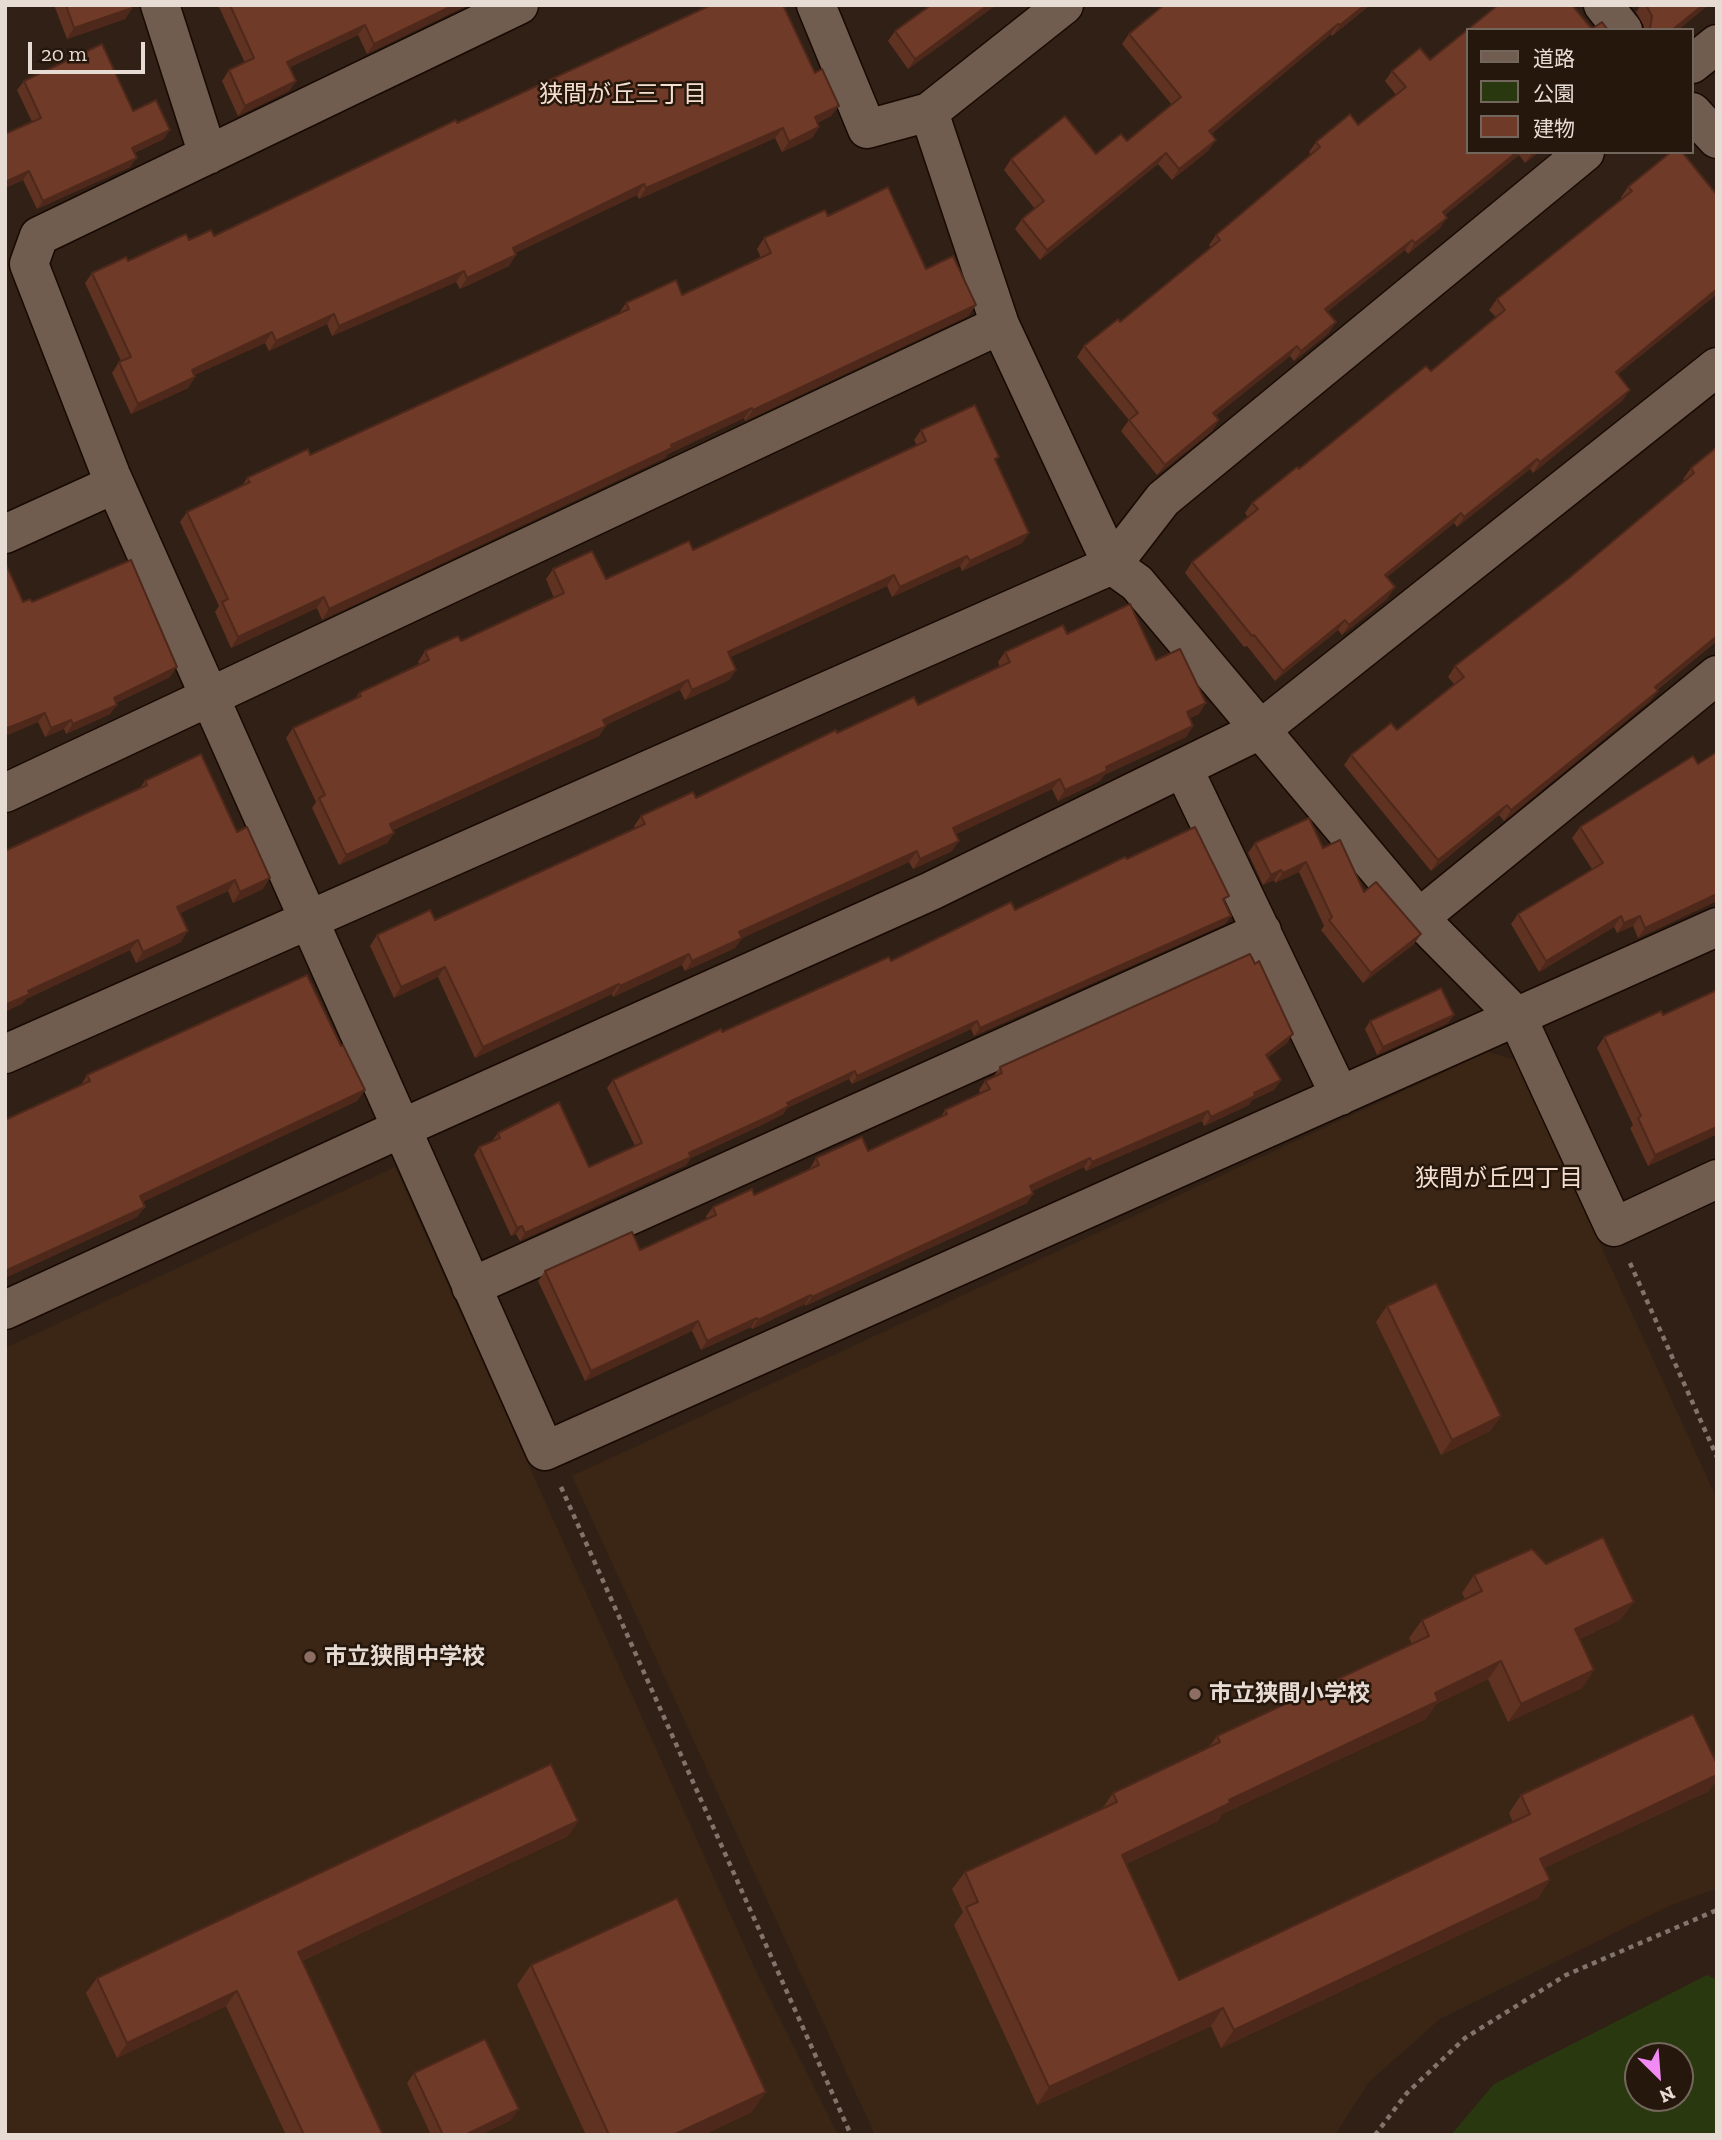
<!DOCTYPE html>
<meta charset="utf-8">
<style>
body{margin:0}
#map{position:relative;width:1722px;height:2140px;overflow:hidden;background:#302015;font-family:"Zilla Slab","Noto Sans JP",serif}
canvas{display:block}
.frame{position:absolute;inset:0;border:7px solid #e7dcd4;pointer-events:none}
.legend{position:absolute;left:1466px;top:28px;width:228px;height:126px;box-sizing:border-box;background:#26170c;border:2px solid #73665c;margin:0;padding:9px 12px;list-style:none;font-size:21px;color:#e7dcd4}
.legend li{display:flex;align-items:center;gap:14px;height:35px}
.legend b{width:35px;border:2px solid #73665c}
.north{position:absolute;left:1624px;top:2042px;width:70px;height:70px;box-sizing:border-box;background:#26170c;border:2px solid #73665c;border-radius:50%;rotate:155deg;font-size:19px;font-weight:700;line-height:28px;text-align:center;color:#e7dcd4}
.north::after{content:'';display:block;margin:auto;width:24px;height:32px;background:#f28af3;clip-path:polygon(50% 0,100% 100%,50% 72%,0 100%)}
.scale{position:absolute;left:28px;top:42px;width:117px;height:32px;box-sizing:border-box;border:4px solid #e7dcd4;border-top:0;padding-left:9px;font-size:21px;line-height:24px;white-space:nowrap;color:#e7dcd4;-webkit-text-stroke:5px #26170c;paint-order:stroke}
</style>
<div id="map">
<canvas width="1722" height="2140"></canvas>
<div class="frame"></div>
<ul class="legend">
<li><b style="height:9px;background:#705d50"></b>道路</li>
<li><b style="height:19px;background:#2a3810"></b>公園</li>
<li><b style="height:19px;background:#6f3a27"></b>建物</li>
</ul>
<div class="north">N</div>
<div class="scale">20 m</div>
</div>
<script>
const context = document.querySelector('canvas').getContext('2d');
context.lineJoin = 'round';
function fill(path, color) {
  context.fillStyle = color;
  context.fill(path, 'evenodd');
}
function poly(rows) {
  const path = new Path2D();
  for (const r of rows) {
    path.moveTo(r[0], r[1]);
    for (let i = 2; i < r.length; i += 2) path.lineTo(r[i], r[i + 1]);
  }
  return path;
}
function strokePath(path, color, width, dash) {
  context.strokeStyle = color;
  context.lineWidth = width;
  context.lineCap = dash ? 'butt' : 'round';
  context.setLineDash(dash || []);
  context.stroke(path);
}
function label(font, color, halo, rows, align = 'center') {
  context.font = font + ' "Zilla Slab","Noto Sans JP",serif';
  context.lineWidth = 5;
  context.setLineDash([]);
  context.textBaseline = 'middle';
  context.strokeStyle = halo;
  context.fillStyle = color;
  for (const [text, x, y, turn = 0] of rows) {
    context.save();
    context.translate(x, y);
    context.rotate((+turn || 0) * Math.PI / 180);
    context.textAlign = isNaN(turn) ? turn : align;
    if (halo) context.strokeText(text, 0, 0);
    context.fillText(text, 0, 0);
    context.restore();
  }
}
fill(poly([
 [1488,1052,1513,1059,1520,1069,1717,1499,1717,1888,1669,1906,1440,2019,1369,2082,1335,2135,875,2135,572,1476],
 [395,1167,754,1967,838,2135,5,2135,5,1348]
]), '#3b2616');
fill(poly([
 [1707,1975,1717,1980,1717,2135,1451,2135,1494,2084],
 [1638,2056,1680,2056,1680,2098,1638,2098]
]), '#2a3810');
const minor = poly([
 [160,5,208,155],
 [519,5,39,236,29,264,111,475,545,1451,1717,927],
 [816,5,867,129,929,112],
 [1064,5,929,112,1000,325,1112,565,1163,499,1585,152],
 [1603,5,1623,30],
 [1692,64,1717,44],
 [1692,112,1717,139],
 [5,534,115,484],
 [1183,768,1340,1096],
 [5,793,1000,325],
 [1419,918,1717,675],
 [5,1054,1112,565,1137,583,1419,918,1517,1017,1614,1227,1717,1179],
 [471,1287,1262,931],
 [5,1310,400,1129,931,891,1260,730,1717,367]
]);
strokePath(minor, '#180902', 41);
strokePath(poly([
 [1630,1263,1717,1457],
 [561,1487,851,2135],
 [1375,2135,1407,2093,1465,2038,1566,1975,1717,1910]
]), '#82746a', 4.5, [5, 5]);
strokePath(minor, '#705d50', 38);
fill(poly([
 [54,5,131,5,132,8,125,19,67,39],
 [218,5,468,5,367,54,358,35,290,67,296,81,289,91,238,116,222,81,229,70,245,63],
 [931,5,996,5,908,69,888,41,895,31],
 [1370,5,1332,36,1331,34,1211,134,1209,150,1172,180,1158,164,1040,260,1015,229,1022,219,1035,209,1004,170,1011,159,1096,154,1127,141,1172,105,1122,44,1129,34],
 [1495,5,1572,5,1592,29,1468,152,1539,152,1525,163,1519,155,1445,215,1440,228,1408,254,1405,250,1327,312,1329,333,1294,361,1290,356,1215,416,1219,420,1212,431,1157,475,1121,431,1129,420,1077,357,1084,346,1120,322,1211,248,1209,245,1216,235,1311,155,1309,152,1316,142,1358,125,1396,95,1385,81,1392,71,1430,60,1496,7],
 [1641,5,1708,5,1678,30,1644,30,1644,26,1636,12],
 [24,81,133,111,164,139,134,153,130,167,37,209,23,180,5,188,5,134,32,122,17,90],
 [831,116,817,123,819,127,812,138,782,152,775,138,639,199,637,195,515,253,509,266,460,289,456,282,332,336,327,324,269,351,265,343,194,375,195,377,188,388,131,414,112,373,119,362,121,361,85,283,92,273,189,240,214,236,457,123],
 [1628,187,1717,294,1618,374,1623,400,1533,473,1530,469,1457,527,1454,523,1387,577,1388,598,1342,635,1338,630,1275,681,1247,646,1244,647,1185,573,1192,562,1248,517,1245,513,1252,503,1431,371,1496,317,1489,310,1497,299,1622,198,1621,197],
 [828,216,926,269,976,305,968,316,745,421,744,418,668,454,665,458,322,620,317,608,231,648,215,612,219,606,180,522,187,512,242,486,247,478,310,455,619,313,626,303,682,295,761,258,757,249,764,238],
 [921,430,996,462,1029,533,1022,543,962,571,960,566,892,597,887,586,730,657,736,670,729,680,685,700,680,690,605,725,599,736,393,830,394,833,387,843,339,865,312,808,316,802,286,738,293,728,355,699,359,693,419,665,418,662,425,651,461,641,554,598,546,579,553,569,606,579,693,550,917,445,914,440],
 [1717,447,1717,641,1657,690,1658,691,1650,701,1504,821,1499,815,1431,871,1344,765,1351,755,1397,730,1454,684,1448,677,1455,666,1568,579,1685,481,1683,479,1691,468],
 [5,562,23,602,32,602,170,677,116,703,110,714,66,734,64,729,45,737,38,722,5,736],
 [1067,634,1156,660,1199,714,1189,718,1193,726,1186,737,1104,775,1100,781,1058,801,1052,789,956,834,952,851,913,869,909,862,742,938,735,948,685,971,682,965,613,997,612,994,475,1058,438,977,394,998,370,946,377,935,435,920,635,828,634,826,641,816,696,798,837,733,918,705,1000,667,998,662,1005,652],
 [1717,752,1717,901,1638,938,1633,926,1617,933,1614,927,1539,972,1511,924,1518,914,1592,869,1572,838,1580,827,1698,764],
 [145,781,263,889,233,903,228,891,180,913,181,942,136,963,130,950,26,999,22,1004,139,789],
 [1255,843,1323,848,1364,892,1421,934,1414,944,1363,983,1321,930,1324,926,1299,872,1275,883,1274,880,1263,885,1248,853],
 [1127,859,1225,903,1231,916,1225,924,974,1036,971,1029,852,1084,849,1079,787,1108,783,1114,766,1123,691,1158,686,1165,520,1241,516,1234,511,1236,474,1155,479,1147,492,1141,498,1133,589,1167,635,1146,607,1088,613,1080,891,961,1015,910],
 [1717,990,1717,1134,1648,1166,1630,1128,1633,1125,1597,1048,1604,1037,1663,1015],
 [1454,1015,1448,1023,1377,1055,1365,1029,1370,1021],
 [1287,1043,1267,1058,1281,1080,1274,1090,1252,1100,1249,1105,1204,1126,1202,1121,1086,1171,1084,1167,1032,1191,1027,1203,805,1306,805,1304,752,1329,751,1327,701,1350,692,1331,585,1381,538,1281,545,1271,640,1250,707,1219,706,1216,713,1207,754,1195,810,1169,810,1168,816,1158,868,1151,940,1118,945,1110,981,1094,979,1090,985,1081,993,1077,1000,1067],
 [341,1046,365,1090,357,1101,142,1202,137,1217,5,1278,5,1120,81,1085,87,1075],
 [1387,1306,1501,1416,1490,1431,1441,1455,1376,1322],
 [1546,1564,1621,1619,1580,1639,1594,1670,1582,1688,1508,1722,1488,1679,1436,1704,1426,1719,1222,1814,1218,1821,1126,1864,1179,1980,1513,1822,1509,1813,1521,1795,1709,1791,1544,1868,1550,1880,1538,1898,1221,2048,1211,2026,1037,2105,954,1925,963,1912,952,1889,965,1872,1102,1809,1113,1793,1208,1748,1217,1736,1412,1644,1409,1638,1422,1620,1465,1599,1462,1593,1474,1575],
 [578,1821,568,1836,302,1961,383,2135,286,2135,226,2006,117,2058,86,1993,97,1978],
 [531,1965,752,2112,703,2135,586,2135,517,1985],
 [414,2073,511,2120,480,2135,431,2135,407,2083]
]), '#5f3222');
fill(poly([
 [454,5,468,5,367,54,374,44],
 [988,5,996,5,908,69,915,59],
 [1365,5,1370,5,1332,36,1340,25],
 [1703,5,1708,5,1678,30,1672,30],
 [132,8,125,19,67,39,74,28],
 [1338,24,1331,34,1202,142,1209,131],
 [365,25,358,35,280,72,287,62],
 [296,81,289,91,238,116,245,106],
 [839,106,831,116,807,127,815,117],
 [819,127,812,138,782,152,789,142],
 [783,128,775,138,639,199,646,188],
 [170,130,164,139,126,157,132,148],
 [1216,140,1209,150,1172,180,1179,169],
 [1517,152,1521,152,1519,155,1435,223,1443,212],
 [1533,152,1539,152,1525,163],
 [1166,153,1158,164,1040,260,1047,250],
 [137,158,130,167,37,209,43,201],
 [29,171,23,180,5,188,5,182],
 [644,184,637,195,505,258,513,248],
 [1447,218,1440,228,1408,254,1415,243],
 [1412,240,1405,250,1318,319,1325,309],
 [516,255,509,266,460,289,467,278],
 [464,271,456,282,332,336,339,326],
 [1717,289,1717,294,1608,382,1616,372],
 [976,305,968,316,745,421,753,410],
 [334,314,327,324,269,351,276,341],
 [1336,322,1329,333,1294,361,1301,351],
 [272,332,265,343,184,380,192,370],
 [1297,346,1290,356,1206,423,1213,413],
 [195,377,188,388,131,414,138,404],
 [1630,390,1623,400,1533,473,1540,462],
 [752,408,744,418,668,454,665,458,322,620,329,609],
 [1219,420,1212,431,1157,475,1165,465],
 [1537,459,1530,469,1457,527,1464,517],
 [1461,513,1454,523,1377,585,1385,575],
 [1029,533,1022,543,962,571,970,561],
 [967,556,960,566,892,597,900,587],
 [894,575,887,586,720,662,728,652],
 [1395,587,1388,598,1342,635,1349,625],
 [324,597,317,608,231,648,238,637],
 [1345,620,1338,630,1275,681,1283,671],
 [1717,636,1717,641,1647,697,1655,687],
 [177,667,170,677,107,707,114,698],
 [736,670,729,680,685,700,692,690],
 [688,680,680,690,596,730,603,720],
 [1658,691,1650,701,1504,821,1511,810],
 [1206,703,1199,714,1179,723,1187,712],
 [117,705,110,714,66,734,73,724],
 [45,713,38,722,5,736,5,729],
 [71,720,64,729,45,737,51,728],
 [606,726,599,736,383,834,390,824],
 [1193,726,1186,737,1104,775,1100,781,1058,801,1065,790,1106,767],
 [1060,779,1052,789,946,839,953,828],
 [1507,805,1499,815,1431,871,1438,860],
 [394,833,387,843,339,865,346,855],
 [959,841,952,851,913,869,920,859],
 [917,851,909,862,742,938,735,948,685,971,692,961,739,932],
 [1306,862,1299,872,1275,883,1283,873],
 [1281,870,1274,880,1263,885,1271,875],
 [270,878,263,889,233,903,240,892],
 [235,880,228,891,170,918,177,907],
 [1717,894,1717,901,1638,938,1645,928],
 [1231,916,1225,924,974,1036,980,1028],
 [1621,916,1614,927,1539,972,1546,961],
 [1640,916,1633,926,1617,933,1624,923],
 [188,931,181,942,136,963,143,952],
 [1421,934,1414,944,1363,983,1371,973],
 [138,940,130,950,26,999,22,1004,5,1012,5,1005,28,991],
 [689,954,682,965,613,997,620,986],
 [445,967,438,977,394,998,401,987],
 [619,984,612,994,475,1058,483,1047],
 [1454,1015,1448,1023,1377,1055,1383,1047],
 [977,1021,971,1029,852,1084,857,1076],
 [1293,1034,1287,1043,1259,1064,1266,1055],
 [855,1071,849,1079,787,1108,783,1114,766,1123,691,1158,686,1165,520,1241,525,1233,689,1153,787,1103],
 [1281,1080,1274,1090,1252,1100,1249,1105,1204,1126,1211,1117,1254,1093],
 [365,1090,357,1101,132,1207,140,1196],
 [1208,1111,1202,1121,1086,1171,1092,1162],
 [1717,1127,1717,1134,1648,1166,1655,1155],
 [1090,1158,1084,1167,1023,1195,1030,1186],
 [1033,1194,1027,1203,805,1306,812,1297],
 [145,1207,137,1217,5,1278,5,1271],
 [522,1226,516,1234,511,1236,517,1228],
 [811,1295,805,1304,752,1329,758,1320],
 [757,1318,751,1327,701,1350,707,1341],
 [698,1321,692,1331,585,1381,591,1371],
 [1501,1416,1490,1431,1441,1455,1452,1440],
 [1634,1602,1621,1619,1563,1647,1575,1629],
 [1501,1661,1488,1679,1436,1704,1426,1719,1222,1814,1218,1821,1109,1872,1122,1855,1435,1693],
 [1594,1670,1582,1688,1508,1722,1521,1704],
 [1717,1775,1717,1779,1709,1791,1527,1876,1540,1859],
 [578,1821,568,1836,287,1968,298,1952],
 [1550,1880,1538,1898,1221,2048,1234,2030],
 [237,1991,226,2006,117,2058,127,2043],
 [1223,2008,1211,2026,1037,2105,1049,2087],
 [766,2092,752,2112,703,2135,673,2135],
 [519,2109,511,2120,480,2135,465,2135]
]), '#4e291b');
const building = poly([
 [66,5,131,5,132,8,74,28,66,5],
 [230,5,454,5,374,44,365,25,287,62,296,81,245,106,229,70,254,58,230,5],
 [711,5,783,5,815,73,822,69,839,106,815,117,819,127,789,142,783,128,646,188,644,184,513,248,516,255,467,278,464,271,339,326,334,314,276,341,272,332,192,370,195,377,138,404,119,362,131,357,92,273,126,257,128,261,186,234,189,240,211,230,214,236,456,120,457,123,711,5],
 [931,5,988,5,915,59,895,31,931,5],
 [1164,5,1365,5,1340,25,1338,24,1209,131,1216,140,1179,169,1166,153,1047,250,1022,219,1044,201,1011,159,1065,116,1096,154,1121,134,1127,141,1181,97,1129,34,1164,5],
 [1498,5,1572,5,1592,29,1602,22,1608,30,1468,30,1468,152,1517,152,1443,212,1447,218,1415,243,1412,240,1325,309,1336,322,1301,351,1297,346,1213,413,1219,420,1165,465,1129,420,1138,413,1084,346,1118,319,1120,322,1220,240,1216,235,1320,147,1316,142,1350,114,1358,125,1406,87,1392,71,1420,48,1430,60,1498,5],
 [1646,5,1703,5,1672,30,1649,30,1650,28,1652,16,1646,5],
 [102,44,133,111,156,100,170,130,132,148,137,158,43,201,29,171,5,182,5,134,41,118,24,81,102,44],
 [1671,152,1682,152,1717,195,1717,289,1616,372,1630,390,1540,462,1537,459,1464,517,1461,513,1385,575,1395,587,1349,625,1345,620,1283,671,1254,635,1252,636,1192,562,1258,509,1252,503,1297,467,1299,469,1426,366,1431,371,1505,310,1497,299,1632,191,1628,187,1671,152],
 [888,187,926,269,953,256,976,305,753,410,752,408,671,445,672,448,329,609,324,597,238,637,222,602,228,599,187,512,250,482,247,478,308,449,310,455,629,309,626,303,676,280,682,295,771,253,764,238,825,210,828,216,888,187],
 [975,405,999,457,995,459,1029,533,970,561,967,556,900,587,894,575,728,652,736,670,692,690,688,680,603,720,606,726,390,824,394,833,346,855,319,798,325,795,293,728,361,696,359,693,429,660,425,651,458,636,461,641,564,593,553,569,592,551,606,579,689,541,693,550,926,441,921,430,975,405],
 [1717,447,1717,636,1655,687,1658,691,1511,810,1507,805,1438,860,1351,755,1391,723,1397,730,1464,677,1455,666,1568,579,1694,473,1691,468,1717,447],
 [131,560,177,667,114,698,117,705,73,724,71,720,51,728,45,713,5,729,5,562,23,602,30,599,32,602,131,560],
 [1130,604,1156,660,1180,649,1181,651,1206,703,1187,712,1193,726,1106,767,1107,771,1065,790,1060,779,953,828,959,841,920,859,917,851,739,932,742,938,692,961,689,954,620,986,619,984,483,1047,445,967,401,987,377,935,430,910,435,920,645,824,641,816,693,792,696,798,836,730,837,733,914,697,918,705,1010,662,1005,652,1063,625,1067,634,1130,604],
 [1717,752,1717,894,1645,928,1640,916,1624,923,1621,916,1546,961,1518,914,1603,863,1580,827,1693,756,1698,764,1717,752],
 [201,754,237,832,247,827,270,878,240,892,235,880,177,907,188,931,143,952,138,940,28,991,30,994,5,1005,5,851,147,785,145,781,201,754],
 [1309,818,1323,848,1340,840,1364,892,1376,882,1421,934,1371,973,1329,920,1332,917,1306,862,1283,873,1281,870,1271,875,1255,843,1309,818],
 [1195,827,1229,896,1223,899,1231,916,980,1028,977,1021,857,1076,855,1071,787,1103,789,1106,772,1115,689,1153,691,1157,525,1233,522,1226,517,1228,479,1147,500,1138,498,1133,559,1102,589,1167,642,1143,613,1080,721,1029,722,1032,889,957,891,961,1011,902,1015,910,1125,857,1127,859,1195,827],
 [1250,954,1255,964,1259,961,1293,1034,1266,1055,1281,1080,1254,1093,1255,1096,1211,1117,1208,1111,1092,1162,1090,1158,1030,1186,1033,1194,812,1297,811,1295,758,1320,757,1318,707,1341,698,1321,591,1371,545,1271,632,1232,640,1250,716,1215,713,1207,752,1189,754,1195,819,1165,816,1158,862,1137,868,1151,947,1114,945,1110,990,1089,985,1081,1002,1073,1000,1067,1250,954],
 [307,975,341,1046,343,1045,365,1090,140,1196,145,1207,5,1271,5,1120,90,1081,87,1075,307,975],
 [1441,988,1454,1015,1383,1047,1370,1021,1441,988],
 [1717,990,1717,1127,1655,1155,1638,1118,1641,1116,1604,1037,1661,1011,1663,1015,1717,990],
 [1436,1283,1501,1416,1452,1440,1387,1306,1436,1283],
 [1603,1537,1634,1602,1575,1629,1594,1670,1521,1704,1501,1661,1435,1693,1438,1701,1229,1800,1230,1803,1122,1855,1179,1980,1530,1814,1521,1795,1693,1714,1717,1764,1717,1775,1540,1859,1550,1880,1234,2030,1223,2008,1049,2087,966,1907,978,1902,965,1872,1117,1802,1113,1793,1220,1742,1217,1736,1429,1636,1422,1620,1482,1591,1474,1575,1532,1549,1546,1564,1603,1537],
 [551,1764,578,1821,298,1952,383,2135,304,2135,237,1991,127,2043,97,1978,551,1764],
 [677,1898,766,2092,673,2135,609,2135,531,1965,677,1898],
 [485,2039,519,2109,465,2135,443,2135,414,2073,485,2039]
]);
fill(building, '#6f3a27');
strokePath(building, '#4e291b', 2);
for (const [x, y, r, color] of [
 [310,1657,7,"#8d6e63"],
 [1195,1694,7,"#8d6e63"]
]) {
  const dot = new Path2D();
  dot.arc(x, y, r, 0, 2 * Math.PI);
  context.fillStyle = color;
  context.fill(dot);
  strokePath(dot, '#26170c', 2.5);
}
label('bold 23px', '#e7dcd4', '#26170c', [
 ["市立狭間中学校",324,1657],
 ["市立狭間小学校",1209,1694]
], 'left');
label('24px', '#f4decf', '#26170c', [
 ["狭間が丘三丁目",623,95],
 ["狭間が丘四丁目",1499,1179]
]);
</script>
